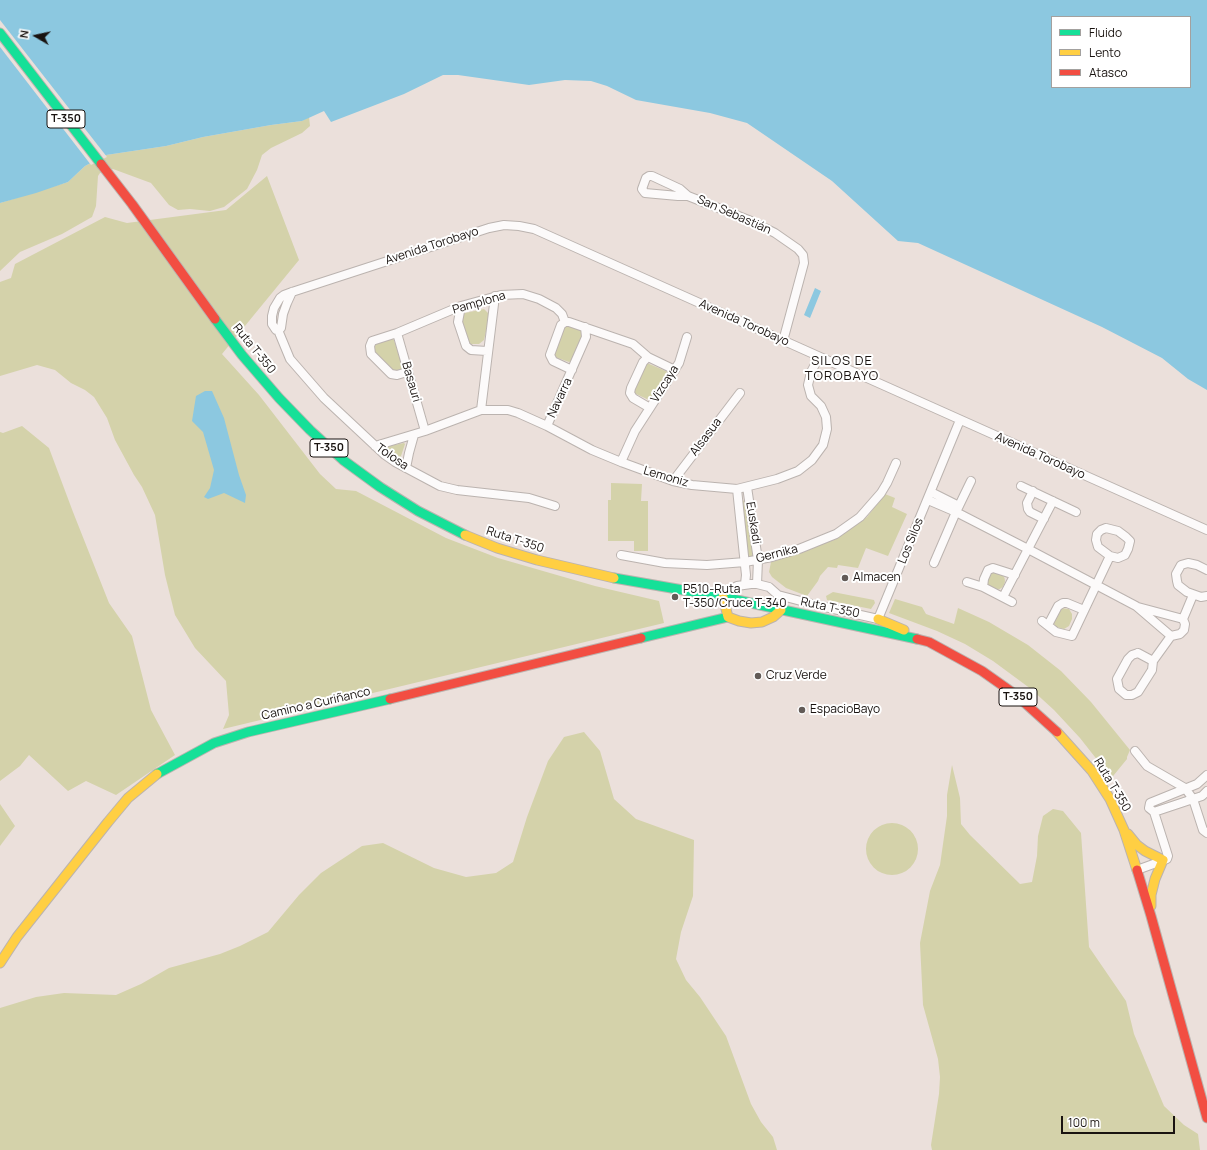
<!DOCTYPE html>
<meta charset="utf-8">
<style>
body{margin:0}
#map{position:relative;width:1207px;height:1150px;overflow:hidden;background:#ebe0db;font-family:Manrope,sans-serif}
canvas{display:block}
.legend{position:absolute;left:1051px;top:16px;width:140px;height:72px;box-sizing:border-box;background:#fff;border:1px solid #a3a19f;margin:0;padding:5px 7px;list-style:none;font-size:12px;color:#191310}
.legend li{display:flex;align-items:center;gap:8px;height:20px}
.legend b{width:20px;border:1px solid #a3a19f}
.north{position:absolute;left:16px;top:16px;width:40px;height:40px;-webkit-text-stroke:3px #fff;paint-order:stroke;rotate:279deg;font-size:11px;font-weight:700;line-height:16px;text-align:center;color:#191310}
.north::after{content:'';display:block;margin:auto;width:14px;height:18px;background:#191310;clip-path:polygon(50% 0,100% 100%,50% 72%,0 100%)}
.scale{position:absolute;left:1061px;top:1116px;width:114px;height:18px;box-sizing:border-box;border:2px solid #191310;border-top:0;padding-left:5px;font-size:12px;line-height:14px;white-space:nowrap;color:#191310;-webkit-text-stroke:3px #fff;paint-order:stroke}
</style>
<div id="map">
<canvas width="1207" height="1150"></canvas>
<ul class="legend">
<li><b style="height:5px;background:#16e098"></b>Fluido</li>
<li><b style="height:5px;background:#ffcf43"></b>Lento</li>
<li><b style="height:5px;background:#f24e42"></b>Atasco</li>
</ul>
<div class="north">N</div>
<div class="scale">100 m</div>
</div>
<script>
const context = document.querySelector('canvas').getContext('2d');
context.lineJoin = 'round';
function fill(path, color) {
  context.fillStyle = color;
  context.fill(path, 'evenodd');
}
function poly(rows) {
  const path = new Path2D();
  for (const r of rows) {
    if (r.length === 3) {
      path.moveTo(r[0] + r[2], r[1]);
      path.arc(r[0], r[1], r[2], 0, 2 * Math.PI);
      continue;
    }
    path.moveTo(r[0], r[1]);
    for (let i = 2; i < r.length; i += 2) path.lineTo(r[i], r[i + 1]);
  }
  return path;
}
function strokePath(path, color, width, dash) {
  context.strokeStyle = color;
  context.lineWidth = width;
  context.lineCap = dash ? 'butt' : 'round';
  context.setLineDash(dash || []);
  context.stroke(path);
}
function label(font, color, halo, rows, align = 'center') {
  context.font = font + ' Manrope,sans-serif';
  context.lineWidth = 4;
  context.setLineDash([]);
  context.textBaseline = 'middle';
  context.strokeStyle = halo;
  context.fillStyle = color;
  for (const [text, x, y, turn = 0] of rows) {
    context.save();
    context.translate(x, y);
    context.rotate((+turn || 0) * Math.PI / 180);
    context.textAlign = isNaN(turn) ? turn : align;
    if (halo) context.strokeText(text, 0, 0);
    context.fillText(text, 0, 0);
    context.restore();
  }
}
fill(poly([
 [309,117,310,126,302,133,271,148,262,155,257,170,247,189,224,207,210,211,190,209,178,210,169,205,151,183,113,169,100,173,98,176,96,206,92,217,62,234,20,252,0,271,0,203,68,182,85,166,106,155,166,146,203,137,271,125,302,121],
 [267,176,299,260,222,354,259,395,320,474,336,489,356,491,446,538,498,558,595,586,659,601,664,623,223,729,229,715,226,681,195,648,175,615,165,575,155,515,142,487,134,475,115,440,107,418,94,397,85,390,71,383,55,370,37,365,0,376,0,282,11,278,15,264,105,217,127,223,226,210],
 [484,309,488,313,489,318,484,340,479,344,471,344,468,343,461,319,465,313],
 [566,325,582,330,583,336,572,361,569,362,555,357,554,353,564,326],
 [391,338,394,340,403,367,401,371,394,372,373,352,374,343],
 [647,363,668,372,668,374,651,401,634,393,634,390],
 [22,426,49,448,73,512,109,603,132,636,151,710,175,755,116,795,86,781,68,791,29,755,20,766,0,781,0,432,3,433],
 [404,443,405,444,400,459,397,461,384,449,385,447],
 [611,483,642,484,641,501,648,501,648,551,634,551,634,541,608,541,608,500,611,500],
 [885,494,895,498,892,507,907,514,888,556,866,548,858,568,838,565,837,568,828,567,820,576,818,581,807,596,786,588,772,577,769,572,771,562,834,540,867,517],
 [746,500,754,557,746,558,742,501],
 [996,581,9],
 [833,592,874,600,875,603,871,609,827,600,826,596],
 [895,599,922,607,926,614,954,624,958,608,989,622,1028,645,1061,671,1091,702,1130,750,1127,757,1127,759,1109,781,1102,766,1080,738,1054,710,1031,689,993,661,965,644,937,631,889,613],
 [1061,608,1069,609,1072,614,1072,619,1069,626,1064,629,1056,627,1053,622],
 [584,732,600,751,614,799,636,819,694,840,693,896,681,932,676,959,686,980,700,997,726,1036,751,1104,761,1122,773,1137,777,1150,0,1150,0,1008,36,997,64,993,116,995,141,984,169,968,220,954,240,946,268,932,299,895,321,873,362,846,383,843,434,868,466,877,496,873,513,862,527,817,548,761,564,737],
 [952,765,960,798,961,824,970,835,1020,884,1032,882,1037,856,1038,836,1043,816,1053,809,1063,811,1081,833,1089,947,1126,1001,1134,1034,1164,1106,1184,1125,1198,1134,1200,1150,932,1150,931,1145,939,1094,940,1077,938,1059,923,1005,920,943,930,891,940,865,947,816,947,795],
 [0,804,15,826,0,846],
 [892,849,26]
]), '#d4d2aa');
fill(poly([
 [0,0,1207,0,1207,390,1188,379,1162,358,1102,327,918,243,898,241,832,181,747,123,710,113,636,100,607,86,591,81,565,80,529,85,458,75,443,75,404,94,331,122,324,111,302,121,271,125,203,137,166,146,106,155,85,166,68,182,36,193,0,203],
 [1052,17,1190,17,1190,87,1052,87],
 [815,288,821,291,810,318,804,315],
 [205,391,212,391,224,418,239,475,246,495,245,503,224,493,208,499,204,497,210,488,214,470,203,432,192,421,196,396]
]), '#8cc8e0');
fill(poly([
 [0,20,107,157,91,165,0,47]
]), '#ebe0db');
const street = poly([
 [688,196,678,196,645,193,642,189,646,178,649,176,652,176,680,189,688,196,751,221,775,233,798,249,803,255,804,263,783,341],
 [292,292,489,228,504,225,519,226,534,229,1207,530],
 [292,292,287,303,283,314,281,328,279,330,276,330,272,324,272,316,274,308,280,298,284,295,292,292],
 [461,306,458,322,466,346,471,350,487,351],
 [565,322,569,322,633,344,648,357,675,370],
 [565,322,561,325,550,355,553,361,572,370],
 [278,330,290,359,324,398,385,455,395,462,440,486,457,490,529,498,555,506],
 [397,333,425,431],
 [648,357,643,362,631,388,630,393,633,398,650,408],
 [407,372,397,375,391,374,371,354,370,346,372,341,397,333,461,306,501,295,523,294,539,299,556,308,562,314,565,322],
 [481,410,495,296],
 [547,426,586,337,585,327],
 [375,446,425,431,481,410,508,410,518,413,547,426,592,450,621,462,673,481,692,485,737,489,777,479,798,471,812,460,823,445,827,429,826,417,821,406,811,396,808,385,811,372,819,357],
 [621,462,635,431,679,363,687,337],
 [406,468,409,453,414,435],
 [673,481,740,393],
 [1021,486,1076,512],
 [747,487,758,560,757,584],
 [737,489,746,575,745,584],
 [1033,491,1027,503,1028,509,1030,512,1044,519],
 [931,492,959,506],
 [928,500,956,512,1028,549,1136,606,1171,636,1180,634,1184,630,1185,624,1183,619,1193,595],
 [1106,528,1118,531,1126,537,1130,541,1128,549,1125,555,1118,558,1110,556,1098,547,1096,540,1097,534,1101,530,1106,528],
 [621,555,665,563,707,565,745,562,772,557,799,549,836,534,860,517,881,493,887,483,896,463],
 [934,563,956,512,971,481],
 [1207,570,1197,565,1188,563,1181,565,1176,574,1177,581,1178,585,1187,592,1201,597,1207,596],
 [967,582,983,587,1012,602],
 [983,587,984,579,988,570,993,568,1015,575],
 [723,597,729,590,737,586,751,584,757,584,769,587,778,595,816,605,878,619,960,420],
 [1003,597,1053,501],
 [1138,607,1183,619],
 [1042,621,1056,632,1072,636,1110,556],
 [1048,625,1058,606,1063,603,1067,603,1084,610],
 [1138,653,1153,661,1152,670,1138,692,1132,695,1126,695,1119,689,1117,679,1128,659,1132,655,1138,653],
 [1153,661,1171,636],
 [1135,751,1147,766,1185,788,1193,799,1203,830,1207,833],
 [1154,812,1202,796,1207,791],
 [1137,870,1167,859,1168,856,1154,812,1149,808,1150,803,1197,784,1207,775]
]);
const fast = poly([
 [0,33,101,164],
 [215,319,242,355,279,398,310,430,343,460,380,487,418,511,465,535],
 [614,578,723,597,917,639],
 [641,638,728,617],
 [157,774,214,743,248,732,390,699]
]);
const slow = poly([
 [465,535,497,548,537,560,614,578],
 [723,597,728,617,739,621,751,623,762,622,773,617,781,610],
 [878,619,904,630],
 [1057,732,1092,771,1110,799,1124,830,1137,870],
 [1128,834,1137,845,1145,851,1163,860,1155,879,1151,895,1151,906],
 [0,963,17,937,108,822,128,798,157,774]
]);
const jam = poly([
 [101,164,132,204,215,319],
 [917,639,929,642,982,671,1016,695,1057,732],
 [390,699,641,638],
 [1137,870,1151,916,1207,1118]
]);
strokePath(street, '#bbb3af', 10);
strokePath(fast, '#bbb3af', 11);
strokePath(slow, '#bbb3af', 11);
strokePath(jam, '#bbb3af', 11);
strokePath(street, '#fcfafa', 8);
strokePath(fast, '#16e098', 9);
strokePath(slow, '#ffcf43', 9);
strokePath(jam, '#f24e42', 9);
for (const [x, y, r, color] of [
 [845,578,4,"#625b57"],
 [675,597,4,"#625b57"],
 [758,676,4,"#625b57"],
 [802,710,4,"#625b57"]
]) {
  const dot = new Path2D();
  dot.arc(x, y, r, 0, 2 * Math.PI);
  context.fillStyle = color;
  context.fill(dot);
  strokePath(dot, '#fff', 1.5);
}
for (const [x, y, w] of [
 [66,119,38],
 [329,448,38],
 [1018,697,38]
]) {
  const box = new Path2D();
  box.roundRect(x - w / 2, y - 9, w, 18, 3);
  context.fillStyle = '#fff';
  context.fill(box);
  strokePath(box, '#191310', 1);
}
label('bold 11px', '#191310', null, [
 ["T-350",66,119],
 ["T-350",329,448],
 ["T-350",1018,697]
]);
label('12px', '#191310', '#fff', [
 ["San Sebastián",734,215,24],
 ["Avenida Torobayo",432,246,-18],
 ["Pamplona",479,303,-16],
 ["Avenida Torobayo",744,323,24],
 ["Ruta T-350",254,349,51],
 ["Basauri",411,382,74],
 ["Vizcaya",665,384,-58],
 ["Navarra",560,398,-65],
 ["Alsasua",706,437,-53],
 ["Avenida Torobayo",1040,456,24],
 ["Tolosa",392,457,35],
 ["Lemoniz",666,477,16],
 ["Euskadi",753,523,81],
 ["Ruta T-350",515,540,18],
 ["Los Silos",911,541,-68],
 ["Gernika",777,554,-14],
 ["Ruta T-350",830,608,12],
 ["Camino a Curiñanco",316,704,-13],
 ["Ruta T-350",1112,785,59]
]);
label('12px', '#191310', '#fff', [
 ["Almacen",853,578],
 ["P510-Ruta",683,590],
 ["T-350/Cruce T-340",683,604],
 ["Cruz Verde",766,676],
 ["EspacioBayo",810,710]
], 'left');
context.letterSpacing = '1px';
label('13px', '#191310', '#fff', [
 ["SILOS DE",842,361],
 ["TOROBAYO",842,376]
]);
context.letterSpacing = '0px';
</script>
